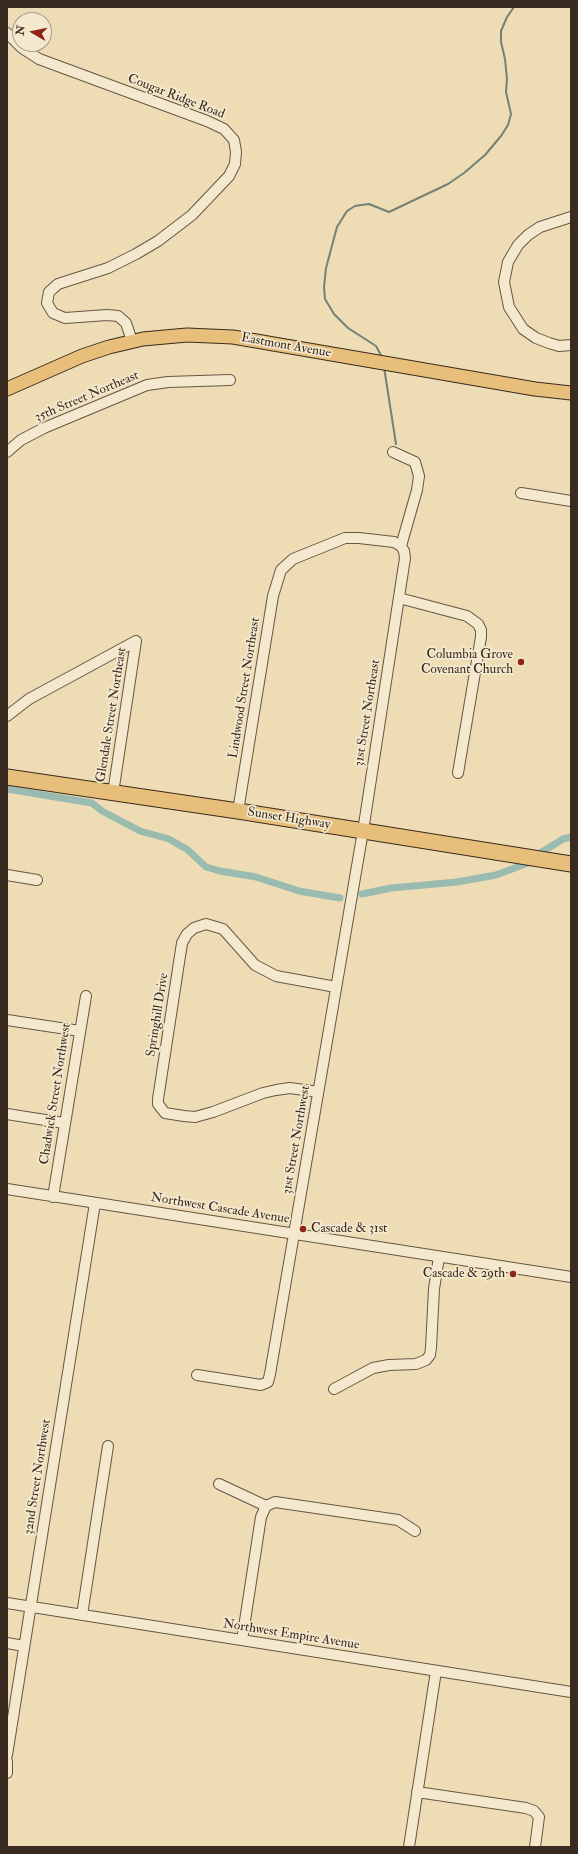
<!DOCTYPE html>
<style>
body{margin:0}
#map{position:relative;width:578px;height:1854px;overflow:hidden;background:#eedcb5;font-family:"IM FELL Double Pica",serif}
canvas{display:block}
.frame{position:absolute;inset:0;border:8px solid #392b1f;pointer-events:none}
.north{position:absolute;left:12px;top:12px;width:40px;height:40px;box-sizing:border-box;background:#f4e8cf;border:1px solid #a99c89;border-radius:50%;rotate:279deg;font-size:11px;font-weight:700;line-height:16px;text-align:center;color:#392b1f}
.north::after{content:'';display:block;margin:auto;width:14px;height:18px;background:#8f2418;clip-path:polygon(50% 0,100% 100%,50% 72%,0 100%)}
</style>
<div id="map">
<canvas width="578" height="1854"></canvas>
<div class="frame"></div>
<div class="north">N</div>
</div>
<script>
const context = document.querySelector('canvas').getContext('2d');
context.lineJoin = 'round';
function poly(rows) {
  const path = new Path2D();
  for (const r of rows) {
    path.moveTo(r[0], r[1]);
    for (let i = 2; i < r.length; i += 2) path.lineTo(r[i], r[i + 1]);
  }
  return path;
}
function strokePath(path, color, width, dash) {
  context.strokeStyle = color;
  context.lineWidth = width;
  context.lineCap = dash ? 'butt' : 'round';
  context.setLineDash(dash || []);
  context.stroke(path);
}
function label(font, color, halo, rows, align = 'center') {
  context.font = font + ' "IM FELL Double Pica",serif';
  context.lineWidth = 3.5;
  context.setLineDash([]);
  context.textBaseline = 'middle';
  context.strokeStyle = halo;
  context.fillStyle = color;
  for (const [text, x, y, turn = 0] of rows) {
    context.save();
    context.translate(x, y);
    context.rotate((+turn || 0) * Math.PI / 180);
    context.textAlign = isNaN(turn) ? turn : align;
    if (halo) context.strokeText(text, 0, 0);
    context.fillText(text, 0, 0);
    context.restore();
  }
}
strokePath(poly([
 [382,357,376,346,348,328,334,314,325,299,324,287,326,268,337,227,347,211,355,206,369,204,389,212,448,184,464,173,485,155,501,136,508,125,511,114,506,92,507,79,505,59,501,42,501,31,507,17,514,7],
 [384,367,396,444]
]), '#738176', 2);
strokePath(poly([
 [7,789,92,803,102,811,140,831,169,839,188,850,206,867,220,871,256,877,299,891,340,898],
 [542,852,563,839,571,837],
 [362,894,391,888,457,882,496,875,528,863]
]), '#99bbb0', 7);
const minor = poly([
 [7,33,22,48,39,59,207,121,224,129,234,140,236,152,235,164,229,176,192,215,158,241,136,254,108,268,58,284,49,292,47,303,53,313,65,318,107,315,118,316,126,323,132,341],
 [571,217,540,227,528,235,518,245,508,262,504,282,509,307,523,329,536,338,549,343,559,346,571,345],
 [7,452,21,440,44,428,147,385,168,382,230,380],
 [393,452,415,462,419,476,417,490,401,546],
 [521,493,571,501],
 [399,598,467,616,478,624,481,630,481,637,458,773],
 [7,716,29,699,136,641],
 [113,793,136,641],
 [7,875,37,880],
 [7,1020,80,1031],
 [318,1092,290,1088,276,1090,263,1093,213,1112,195,1117,184,1116,165,1113,158,1104,158,1099,182,943,187,934,194,928,206,924,223,929,255,965,276,976,336,987],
 [7,1114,64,1123],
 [7,1189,571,1277],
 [53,1197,86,996],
 [197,1375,261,1385,268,1382,270,1374,363,831,405,558,404,551,401,546,394,542,359,538,345,538,293,559,281,570,273,596,238,811],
 [334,1389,373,1368,389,1365,416,1364,426,1360,430,1355,431,1348,434,1289,439,1257],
 [219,1484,266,1506],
 [7,1603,571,1692],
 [82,1615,108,1446],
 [242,1640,261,1517,266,1506,275,1502,398,1520,415,1531],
 [7,1643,24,1646],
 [7,1755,95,1203],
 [7,1761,7,1773],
 [417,1792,526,1808,534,1811,539,1817,535,1847],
 [409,1847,436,1671]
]);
const major = poly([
 [7,389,82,356,109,347,143,339,187,335,233,337,535,389,571,393]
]);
const highway = poly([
 [7,777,238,811,571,864]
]);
strokePath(minor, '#665744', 12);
strokePath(major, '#392b1f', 15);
strokePath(highway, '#392b1f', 17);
strokePath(minor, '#f4e8cf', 10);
strokePath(major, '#e7be7a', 13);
strokePath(highway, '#e7be7a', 15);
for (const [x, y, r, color] of [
 [521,662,4,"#8f2418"],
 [303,1229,4,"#8f2418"],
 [513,1274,4,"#8f2418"]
]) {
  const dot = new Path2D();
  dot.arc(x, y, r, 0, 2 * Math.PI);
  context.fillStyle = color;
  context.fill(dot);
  strokePath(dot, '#f4e8cf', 1.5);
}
label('13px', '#392b1f', '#f4e8cf', [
 ["Cougar Ridge Road",176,97,21],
 ["Eastmont Avenue",286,346,10],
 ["35th Street Northeast",87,397,-23],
 ["Lindwood Street Northeast",245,688,-81],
 ["31st Street Northeast",368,713,-81],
 ["Glendale Street Northeast",112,715,-81],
 ["Sunset Highway",289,819,9],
 ["Springhill Drive",158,1015,-81],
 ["Chadwick Street Northwest",56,1094,-81],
 ["31st Street Northwest",297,1140,-80],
 ["Northwest Cascade Avenue",220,1209,9],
 ["32nd Street Northwest",38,1477,-81],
 ["Northwest Empire Avenue",291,1635,9]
]);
label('13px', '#392b1f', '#f4e8cf', [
 ["Columbia Grove",513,655],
 ["Covenant Church",513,670],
 ["Cascade & 31st",311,1229,"left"],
 ["Cascade & 29th",505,1274]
], 'right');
</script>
